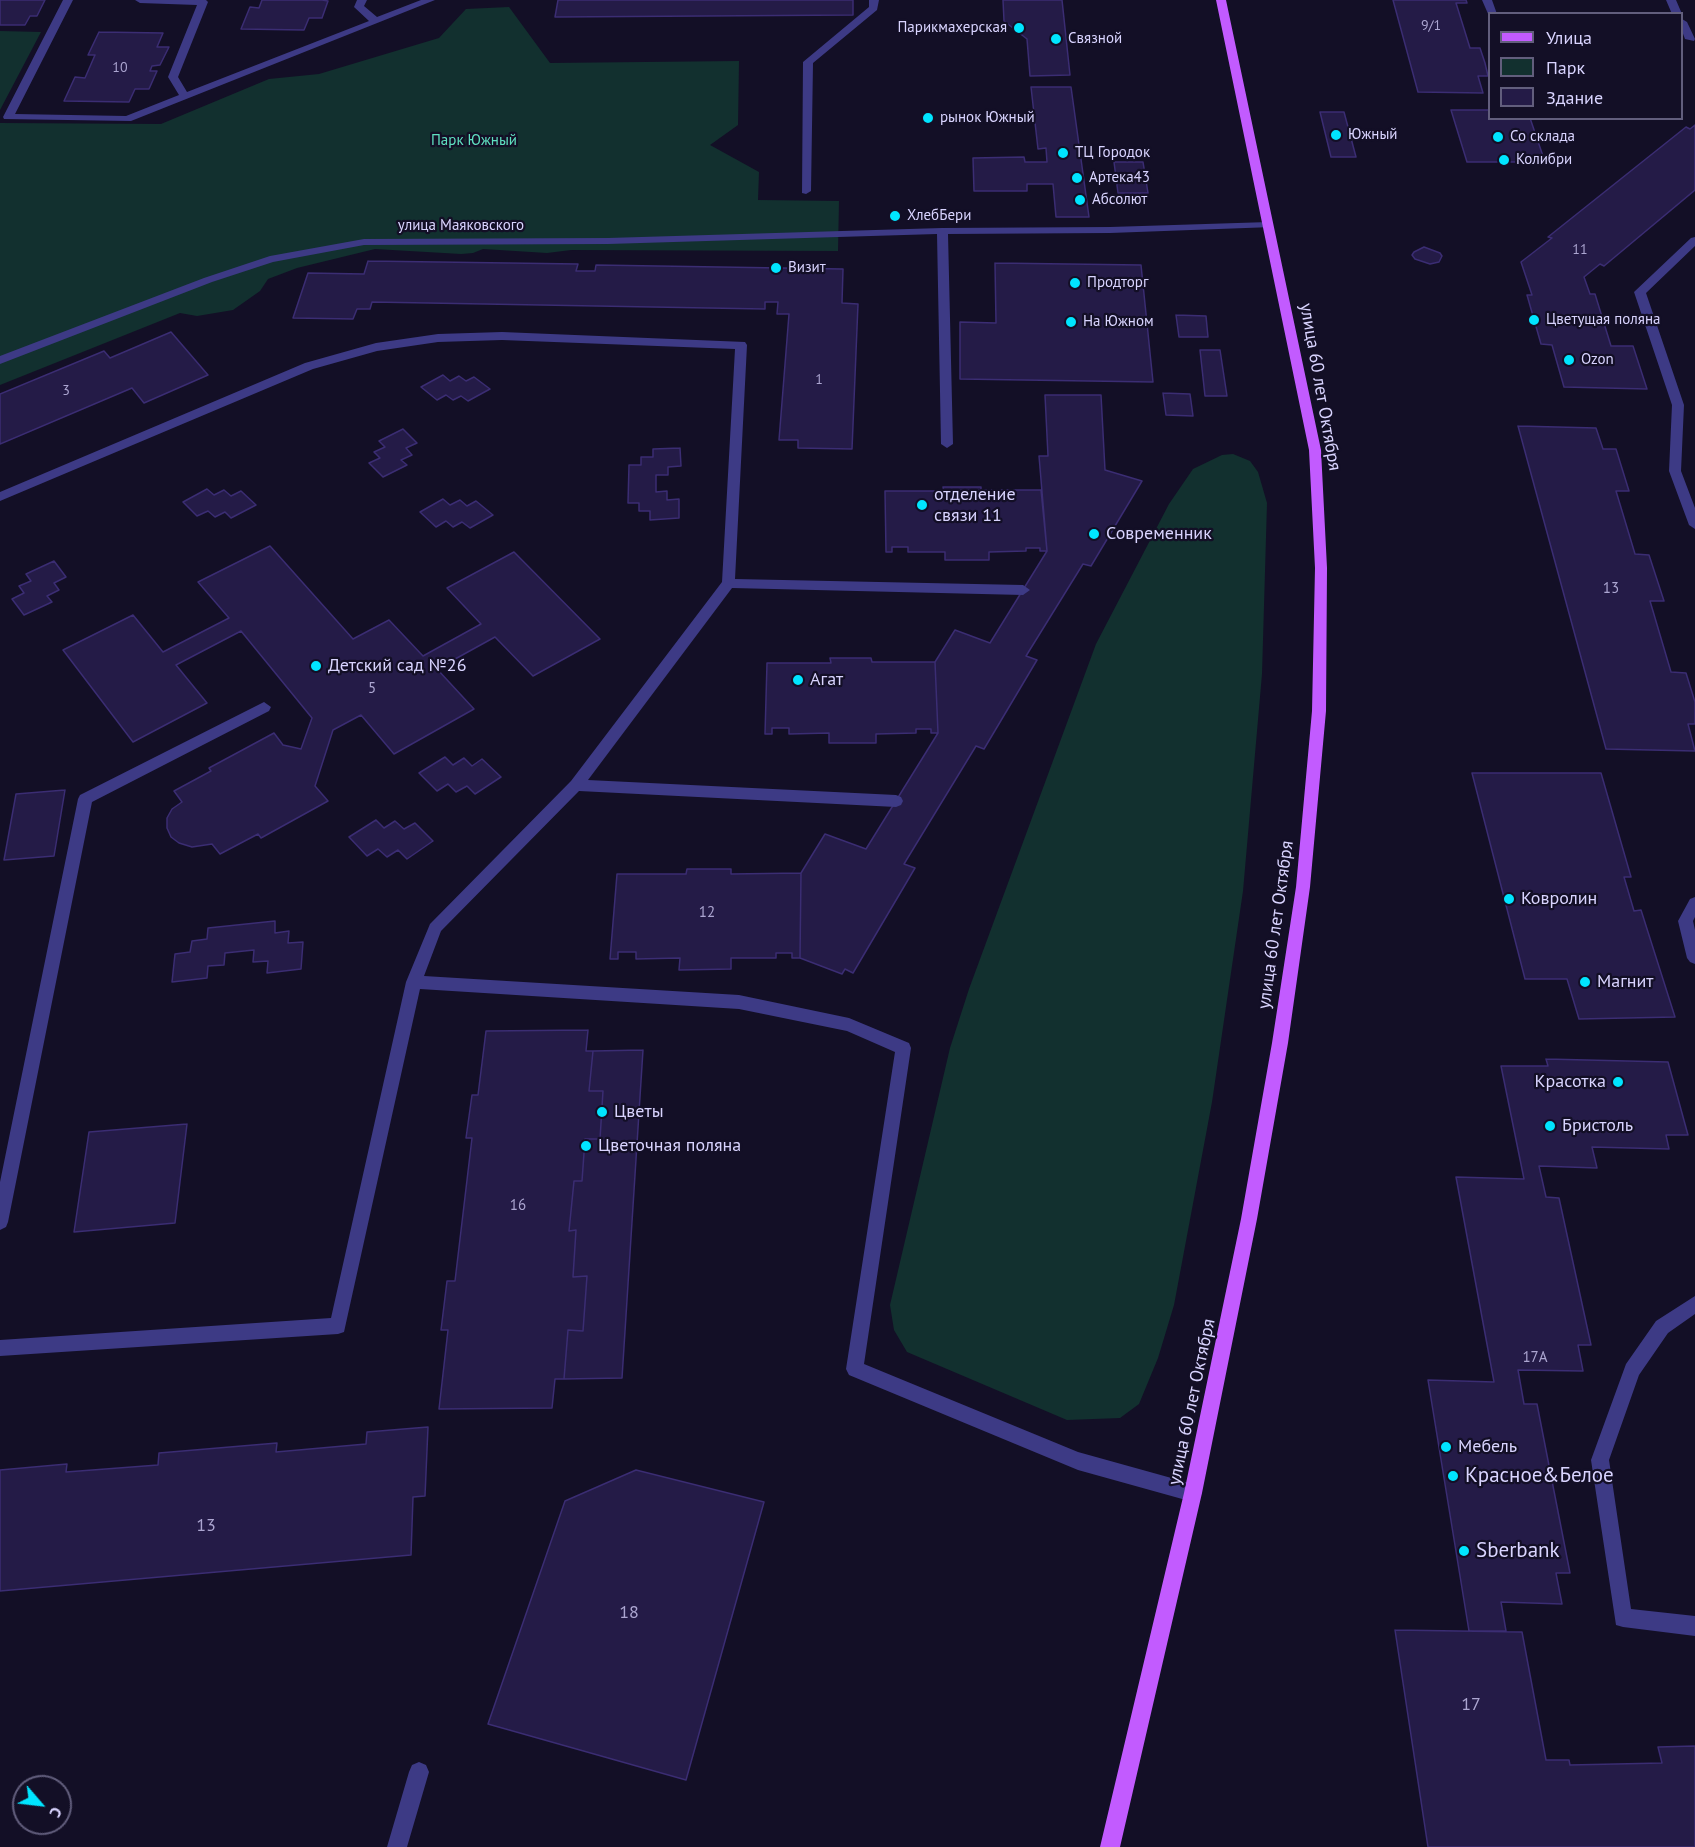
<!DOCTYPE html>
<meta charset="utf-8">
<style>
body{margin:0}
#map{position:relative;width:1695px;height:1847px;overflow:hidden;background:#130f26;font-family:"PT Sans",sans-serif}
canvas{display:block}
.legend{position:absolute;left:1488px;top:12px;width:195px;height:108px;box-sizing:border-box;background:#130f26;border:2px solid #625e7d;margin:0;padding:8px 10px;list-style:none;font-size:18px;color:#d9d4ff}
.legend li{display:flex;align-items:center;gap:12px;height:30px}
.legend b{width:30px;border:2px solid #625e7d}
.north{position:absolute;left:12px;top:1775px;width:60px;height:60px;box-sizing:border-box;background:#130f26;border:2px solid #625e7d;border-radius:50%;rotate:118deg;font-size:16px;font-weight:700;line-height:24px;text-align:center;color:#d9d4ff}
.north::after{content:'';display:block;margin:auto;width:21px;height:27px;background:#00e5ff;clip-path:polygon(50% 0,100% 100%,50% 72%,0 100%)}
</style>
<div id="map">
<canvas width="1695" height="1847"></canvas>
<ul class="legend">
<li><b style="height:8px;background:#c25bff"></b>Улица</li>
<li><b style="height:16px;background:#12302f"></b>Парк</li>
<li><b style="height:16px;background:#241b47"></b>Здание</li>
</ul>
<div class="north">С</div>
</div>
<script>
const context = document.querySelector('canvas').getContext('2d');
context.lineJoin = 'round';
function fill(path, color) {
  context.fillStyle = color;
  context.fill(path, 'evenodd');
}
function poly(rows) {
  const path = new Path2D();
  for (const r of rows) {
    path.moveTo(r[0], r[1]);
    for (let i = 2; i < r.length; i += 2) path.lineTo(r[i], r[i + 1]);
  }
  return path;
}
function strokePath(path, color, width, dash) {
  context.strokeStyle = color;
  context.lineWidth = width;
  context.lineCap = dash ? 'butt' : 'round';
  context.setLineDash(dash || []);
  context.stroke(path);
}
function label(font, color, halo, rows, align = 'center') {
  context.font = font + ' "PT Sans",sans-serif';
  context.lineWidth = 4.5;
  context.setLineDash([]);
  context.textBaseline = 'middle';
  context.strokeStyle = halo;
  context.fillStyle = color;
  for (const [text, x, y, turn = 0] of rows) {
    context.save();
    context.translate(x, y);
    context.rotate((+turn || 0) * Math.PI / 180);
    context.textAlign = isNaN(turn) ? turn : align;
    if (halo) context.strokeText(text, 0, 0);
    context.fillText(text, 0, 0);
    context.restore();
  }
}
fill(poly([
 [509,7,550,63,739,61,738,125,710,145,759,172,758,200,839,201,838,251,571,250,547,253,483,249,473,253,461,254,375,249,297,268,268,279,260,291,233,310,197,316,180,313,0,385,0,123,161,124,269,79,319,74,439,38,466,9],
 [0,31,41,32,0,110],
 [1233,454,1250,461,1258,472,1267,503,1262,674,1243,891,1212,1102,1174,1305,1158,1358,1139,1404,1120,1418,1067,1420,907,1352,894,1330,890,1305,950,1048,969,989,1096,644,1169,504,1193,469,1222,455]
]), '#12302f');
const building = poly([
 [0,0,45,0,37,16,30,16,25,25,0,25,0,0],
 [262,0,322,0,328,1,322,18,309,18,304,30,241,29,250,7,259,8,262,0],
 [558,0,853,0,853,15,555,17,558,0],
 [1003,0,1062,0,1070,75,1030,76,1027,39,1004,21,1003,0],
 [1393,0,1466,0,1467,3,1456,3,1470,48,1480,48,1485,63,1488,76,1478,76,1483,93,1418,92,1393,0],
 [99,32,163,33,157,47,169,47,160,65,152,66,150,71,157,71,149,89,135,89,129,102,64,101,75,77,85,78,95,55,88,55,99,32],
 [1031,87,1071,87,1089,217,1056,217,1053,184,1027,184,1027,191,974,191,973,158,1024,157,1025,162,1047,162,1046,148,1038,149,1031,87],
 [1451,110,1490,110,1490,118,1530,118,1545,162,1467,162,1451,110],
 [1320,112,1344,112,1356,157,1331,157,1320,112],
 [1695,125,1695,190,1604,266,1600,264,1584,277,1590,294,1595,294,1611,346,1633,346,1647,389,1564,387,1552,345,1541,344,1527,295,1532,295,1521,262,1552,238,1548,237,1686,127,1690,129,1695,125],
 [1114,162,1143,162,1148,193,1118,193,1114,162],
 [1424,247,1440,253,1442,256,1439,262,1430,264,1415,259,1412,255,1414,252,1424,247],
 [368,261,578,264,576,271,595,271,596,265,843,269,842,303,858,304,852,449,798,448,798,440,779,440,789,314,777,314,778,302,765,302,765,309,372,302,370,309,357,309,353,319,293,318,308,273,364,274,368,261],
 [995,263,1141,265,1153,382,960,379,960,322,996,323,995,263],
 [1176,315,1206,316,1208,337,1179,337,1176,315],
 [171,332,208,375,144,403,132,388,0,444,0,394,104,351,110,358,171,332],
 [1200,350,1220,350,1227,396,1205,396,1200,350],
 [443,375,450,381,459,376,466,381,474,377,490,389,468,401,461,396,453,400,446,395,437,400,421,387,443,375],
 [1163,393,1190,394,1193,416,1166,415,1163,393],
 [1045,395,1101,395,1105,470,1142,481,1091,566,1083,564,1026,656,1037,660,984,749,976,746,904,864,915,868,853,973,845,969,842,974,800,958,801,873,825,834,866,849,938,733,935,662,955,630,990,643,1047,551,1039,456,1048,456,1045,395],
 [1518,426,1596,428,1603,449,1616,449,1629,491,1616,491,1635,554,1649,555,1664,601,1650,601,1671,672,1686,673,1695,702,1695,724,1688,724,1695,751,1606,749,1518,426],
 [403,429,417,443,406,448,412,455,401,460,407,465,383,477,369,463,380,458,374,452,385,447,379,441,403,429],
 [680,448,681,466,668,467,668,475,656,475,656,492,667,491,667,500,679,499,679,518,650,520,650,511,639,511,639,503,628,503,629,465,641,465,641,457,653,457,653,449,680,448],
 [943,487,981,487,981,490,1041,490,1047,551,1040,551,1040,548,1026,548,1026,551,989,552,989,560,945,560,945,552,908,552,908,547,892,547,892,552,886,552,885,491,944,491,943,487],
 [207,489,214,495,224,490,231,496,241,491,256,505,231,518,225,512,215,517,208,511,197,516,183,502,207,489],
 [443,499,450,505,460,500,467,506,476,501,493,515,470,528,462,522,453,527,446,521,436,527,420,512,443,499],
 [270,546,353,639,389,620,423,656,481,624,447,588,514,552,600,639,533,676,495,637,437,669,474,709,394,754,361,715,333,730,315,786,328,801,261,838,258,834,220,854,212,844,192,847,179,843,171,837,167,828,167,818,172,809,182,802,174,791,211,771,209,768,274,733,283,745,301,749,312,718,241,631,176,665,207,703,133,742,63,650,133,615,163,652,229,618,198,582,270,546],
 [54,561,66,577,54,583,59,590,47,596,52,602,24,615,12,599,24,593,19,586,31,581,26,574,54,561],
 [830,658,871,658,872,662,935,662,938,733,931,733,931,729,916,729,916,733,876,734,876,743,829,743,829,733,789,734,789,728,772,728,772,734,765,734,767,663,831,663,830,658],
 [445,757,453,765,464,758,472,766,482,759,501,777,475,794,467,786,456,792,448,784,437,791,419,773,445,757],
 [1472,773,1601,773,1631,877,1624,877,1634,911,1641,910,1675,1017,1579,1019,1567,979,1525,979,1472,773],
 [65,790,54,856,4,860,16,794,65,790],
 [376,820,384,828,395,821,404,829,415,823,433,841,407,859,398,850,387,857,378,849,367,856,349,837,376,820],
 [687,869,731,869,731,874,801,873,800,958,792,958,792,953,776,953,776,958,731,958,731,969,679,970,680,958,636,959,636,952,618,952,618,959,610,959,617,874,686,874,687,869],
 [275,921,275,933,289,931,288,943,303,942,301,969,267,973,268,961,253,962,254,950,225,953,224,965,208,966,207,978,172,982,175,954,190,952,192,941,207,939,208,928,275,921],
 [588,1030,586,1051,593,1051,589,1091,603,1091,600,1139,585,1139,582,1181,574,1181,569,1231,576,1230,573,1277,587,1276,583,1331,568,1330,564,1379,555,1379,552,1408,439,1409,448,1330,441,1330,447,1281,455,1281,472,1138,466,1138,472,1095,478,1095,486,1031,588,1030],
 [643,1050,622,1378,564,1379,568,1330,583,1331,587,1276,573,1277,576,1230,569,1231,574,1181,582,1181,585,1139,600,1139,603,1091,589,1091,593,1051,643,1050],
 [1546,1059,1668,1062,1688,1135,1666,1135,1669,1149,1592,1147,1597,1168,1539,1166,1546,1197,1559,1198,1591,1345,1578,1345,1583,1371,1518,1370,1524,1404,1537,1404,1570,1573,1556,1573,1562,1604,1501,1602,1506,1631,1469,1631,1428,1380,1494,1382,1456,1177,1524,1179,1501,1066,1548,1066,1546,1059],
 [187,1124,175,1223,74,1232,89,1132,187,1124],
 [428,1427,425,1496,413,1497,411,1555,0,1591,0,1470,67,1464,66,1472,158,1465,159,1453,277,1443,276,1452,366,1444,367,1432,428,1427],
 [636,1470,764,1502,686,1780,488,1724,565,1501,636,1470],
 [1395,1630,1522,1632,1546,1760,1569,1760,1570,1765,1662,1763,1658,1747,1695,1746,1695,1847,1428,1847,1395,1630]
]);
fill(building, '#241b47');
strokePath(building, '#3b2d73', 1.5);
fill(poly([
 [63,0,73,0,15,114,126,116,179,95,168,77,197,5,140,3,135,0,206,0,208,2,178,77,187,92,369,21,354,7,357,0,367,0,364,6,377,17,421,0,435,0,131,121,4,119,3,117,63,0],
 [869,0,879,0,877,10,813,63,811,191,806,194,802,193,803,62,869,7,869,0],
 [1482,0,1492,0,1497,14,1490,14,1489,16,1482,0],
 [1666,0,1676,0,1682,14,1682,15,1672,14,1666,0],
 [1682,19,1687,22,1695,39,1694,41,1685,39,1682,31,1682,19],
 [1269,222,1273,223,1273,227,1110,233,948,234,953,444,947,448,941,444,937,234,608,244,364,245,273,262,212,282,0,364,0,356,204,278,270,256,364,239,608,238,942,228,1110,227,1269,222],
 [1695,237,1695,246,1646,293,1684,405,1681,471,1695,508,1695,529,1689,525,1669,471,1672,405,1634,292,1691,238,1695,237],
 [502,332,745,342,747,345,735,579,1023,585,1030,590,1023,595,732,588,588,780,896,795,901,797,903,801,901,805,896,807,579,791,441,931,424,976,739,995,849,1018,909,1043,911,1048,864,1364,1078,1452,1193,1484,1199,1487,1202,1493,1199,1499,1193,1502,1078,1470,849,1375,846,1369,895,1052,847,1031,739,1009,420,989,344,1332,338,1334,0,1356,0,1340,331,1318,406,982,430,924,571,781,722,582,735,349,502,340,438,342,377,351,313,369,0,501,0,492,305,363,376,343,438,334,502,332],
 [264,702,271,707,269,711,92,802,8,1222,6,1227,0,1230,0,1182,78,799,80,795,264,702],
 [1695,897,1695,917,1693,921,1695,930,1695,964,1690,962,1687,958,1678,921,1690,899,1695,897],
 [1695,1296,1695,1314,1668,1333,1639,1375,1609,1460,1631,1609,1695,1616,1695,1636,1623,1627,1616,1625,1591,1460,1626,1364,1656,1321,1695,1296],
 [419,1762,426,1765,429,1772,407,1847,387,1847,409,1772,412,1765,419,1762]
]), '#3d3a85');
fill(poly([
 [1216,0,1226,0,1321,450,1327,568,1326,711,1310,887,1288,1043,1257,1219,1202,1493,1120,1847,1100,1847,1184,1493,1241,1219,1272,1043,1296,887,1312,711,1315,568,1309,450,1216,0]
]), '#c25bff');
for (const [x, y, r, color] of [
 [1019,28,6,"#00e5ff"],
 [1056,39,6,"#00e5ff"],
 [928,118,6,"#00e5ff"],
 [1336,135,6,"#00e5ff"],
 [1498,137,6,"#00e5ff"],
 [1063,153,6,"#00e5ff"],
 [1504,160,6,"#00e5ff"],
 [1077,178,6,"#00e5ff"],
 [1080,200,6,"#00e5ff"],
 [895,216,6,"#00e5ff"],
 [776,268,6,"#00e5ff"],
 [1075,283,6,"#00e5ff"],
 [1534,320,6,"#00e5ff"],
 [1071,322,6,"#00e5ff"],
 [1569,360,6,"#00e5ff"],
 [922,505,6,"#00e5ff"],
 [1094,534,6,"#00e5ff"],
 [316,666,6,"#00e5ff"],
 [798,680,6,"#00e5ff"],
 [1509,899,6,"#00e5ff"],
 [1585,982,6,"#00e5ff"],
 [1618,1082,6,"#00e5ff"],
 [602,1112,6,"#00e5ff"],
 [1550,1126,6,"#00e5ff"],
 [586,1146,6,"#00e5ff"],
 [1446,1447,6,"#00e5ff"],
 [1453,1476,6,"#00e5ff"],
 [1464,1551,6,"#00e5ff"]
]) {
  const dot = new Path2D();
  dot.arc(x, y, r, 0, 2 * Math.PI);
  context.fillStyle = color;
  context.fill(dot);
  strokePath(dot, '#130f26', 2);
}
label('14px', '#aca6d1', null, [
 ["9/1",1431,26],
 ["10",120,68],
 ["11",1580,250],
 ["1",819,380],
 ["3",66,391]
]);
label('15px', '#d9d4ff', '#130f26', [
 ["Парикмахерская",1007,28,"right"],
 ["Связной",1068,39],
 ["рынок Южный",940,118],
 ["Южный",1348,135],
 ["Со склада",1510,137],
 ["ТЦ Городок",1075,153],
 ["Колибри",1516,160],
 ["Артека43",1089,178],
 ["Абсолют",1092,200],
 ["ХлебБери",907,216],
 ["Визит",788,268],
 ["Продторг",1087,283],
 ["Цветущая поляна",1546,320],
 ["На Южном",1083,322],
 ["Ozon",1581,360]
], 'left');
label('15px', '#5fe0c0', '#130f26', [
 ["Парк Южный",474,141]
]);
label('15px', '#d9d4ff', '#130f26', [
 ["улица Маяковского",461,226]
]);
label('15px', '#aca6d1', null, [
 ["13",1611,589],
 ["5",372,689],
 ["12",707,913],
 ["16",518,1206],
 ["17А",1535,1358]
]);
label('18px', '#d9d4ff', '#130f26', [
 ["улица 60 лет Октября",1320,387,80],
 ["улица 60 лет Октября",1276,925,-82],
 ["улица 60 лет Октября",1192,1402,-78]
]);
label('18px', '#d9d4ff', '#130f26', [
 ["отделение",934,495],
 ["связи 11",934,516],
 ["Современник",1106,534],
 ["Детский сад №26",328,666],
 ["Агат",810,680],
 ["Ковролин",1521,899],
 ["Магнит",1597,982],
 ["Красотка",1606,1082,"right"],
 ["Цветы",614,1112],
 ["Бристоль",1562,1126],
 ["Цветочная поляна",598,1146],
 ["Мебель",1458,1447]
], 'left');
label('18px', '#aca6d1', null, [
 ["13",206,1526],
 ["18",629,1613],
 ["17",1471,1705]
]);
label('21px', '#d9d4ff', '#130f26', [
 ["Красное&Белое",1465,1476],
 ["Sberbank",1476,1551]
], 'left');
</script>
